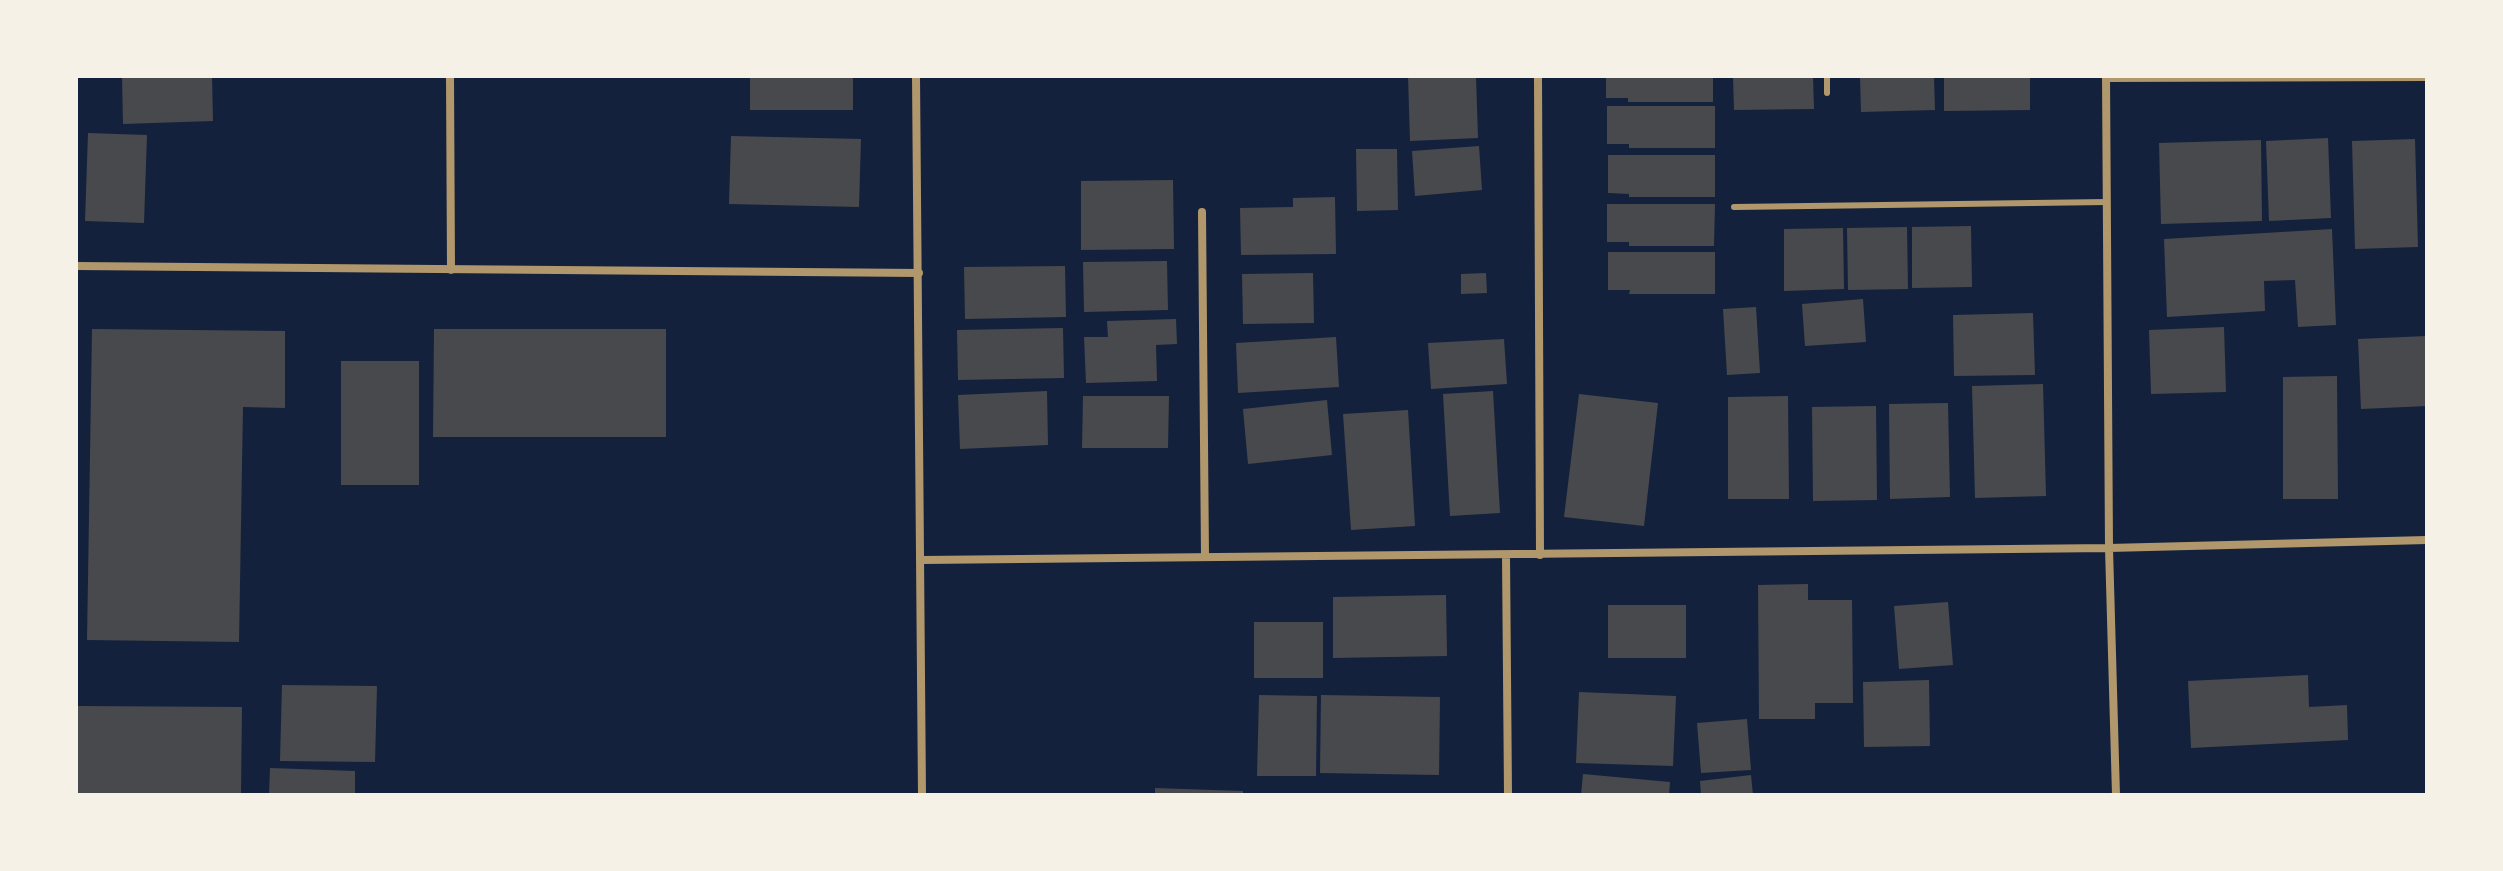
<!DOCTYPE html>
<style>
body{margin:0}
#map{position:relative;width:2503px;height:871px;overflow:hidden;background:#14213d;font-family:"IBM Plex Sans",sans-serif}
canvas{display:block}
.frame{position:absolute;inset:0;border:78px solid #f6f1e7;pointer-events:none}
</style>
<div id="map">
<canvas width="2503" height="871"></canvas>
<div class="frame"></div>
</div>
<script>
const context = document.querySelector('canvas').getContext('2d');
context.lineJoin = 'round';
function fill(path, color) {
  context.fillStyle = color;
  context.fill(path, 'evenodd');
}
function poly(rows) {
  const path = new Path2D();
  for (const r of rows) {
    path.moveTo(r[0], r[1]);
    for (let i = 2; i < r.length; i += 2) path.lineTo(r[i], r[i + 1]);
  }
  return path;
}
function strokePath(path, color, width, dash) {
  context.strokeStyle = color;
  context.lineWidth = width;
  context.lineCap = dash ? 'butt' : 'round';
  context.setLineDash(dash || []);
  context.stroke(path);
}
fill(poly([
 [122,76,212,76,213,121,123,124],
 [750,76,853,76,853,110,750,110],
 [1408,76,1476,76,1478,138,1410,141],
 [1606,76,1713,76,1713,102,1628,102,1628,98,1606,98],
 [1733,76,1813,76,1814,109,1734,110],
 [1860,76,1934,76,1935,110,1861,112],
 [1944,76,2030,76,2030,110,1944,111],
 [1607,106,1715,106,1715,148,1629,148,1629,144,1607,144],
 [88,133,147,135,144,223,85,221],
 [731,136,861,139,859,207,729,204],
 [2328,138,2331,218,2269,221,2266,141],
 [2415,139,2418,247,2355,249,2352,141],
 [2261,140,2262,221,2161,224,2159,143],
 [1479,146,1482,190,1415,196,1412,151],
 [1356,149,1397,149,1398,210,1357,211],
 [1608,155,1715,155,1715,197,1629,197,1629,194,1608,193],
 [1173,180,1174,249,1081,250,1081,181],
 [1335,197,1336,254,1241,255,1240,208,1293,207,1293,198],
 [1607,204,1715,204,1714,246,1629,246,1629,242,1607,242],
 [1971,226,1972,287,1912,288,1912,227],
 [1907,227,1908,289,1848,290,1847,228],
 [1843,228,1844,289,1784,291,1784,229],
 [2332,229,2336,325,2298,327,2295,280,2264,281,2265,311,2167,317,2164,239],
 [1608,252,1715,252,1715,294,1629,294,1630,290,1608,290],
 [1167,261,1168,310,1084,312,1083,262],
 [1065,266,1066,317,965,319,964,267],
 [1313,273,1314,323,1243,324,1242,274],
 [1486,273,1487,293,1461,294,1461,274],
 [1863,299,1866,342,1805,346,1802,304],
 [1756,307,1760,373,1727,375,1723,309],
 [2033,313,2035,375,1954,376,1953,315],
 [1176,319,1177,344,1156,345,1157,381,1086,383,1084,337,1108,337,1107,321],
 [2224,327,2226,392,2151,394,2149,330],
 [1063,328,1064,378,958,380,957,330],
 [92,329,285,331,285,408,243,407,239,642,87,640],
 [434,329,666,329,666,437,433,437],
 [2427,336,2427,406,2361,409,2358,339],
 [1336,337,1339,387,1238,393,1236,343],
 [1504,339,1507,384,1431,389,1428,343],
 [341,361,419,361,419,485,341,485],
 [2337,376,2338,499,2283,499,2283,377],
 [2043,384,2046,496,1975,498,1972,386],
 [1047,391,1048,445,960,449,958,395],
 [1493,391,1500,513,1450,516,1443,394],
 [1579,394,1658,403,1644,526,1564,517],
 [1083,396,1169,396,1168,448,1082,448],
 [1788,396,1789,499,1728,499,1728,397],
 [1327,400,1332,455,1248,464,1243,409],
 [1948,403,1950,497,1890,499,1889,404],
 [1876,406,1877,500,1813,501,1812,407],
 [1408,410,1415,526,1351,530,1343,414],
 [1808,584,1808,600,1852,600,1853,703,1815,703,1815,719,1759,719,1758,585],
 [1446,595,1447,656,1333,658,1333,597],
 [1948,602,1953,665,1899,669,1894,606],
 [1608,605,1686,605,1686,658,1608,658],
 [1254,622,1323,622,1323,678,1254,678],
 [2308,675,2309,707,2347,705,2348,740,2191,748,2188,681],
 [1929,680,1930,746,1864,747,1863,682],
 [282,685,377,686,375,762,280,761],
 [1579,692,1676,696,1673,766,1576,763],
 [1259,695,1317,696,1316,776,1257,776],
 [1321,695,1440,697,1439,775,1320,773],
 [78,706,242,707,241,793,77,795],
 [1747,719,1751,770,1701,773,1697,723],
 [270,768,355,771,355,795,269,795],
 [1583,774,1670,782,1669,795,1581,795],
 [1751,775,1753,795,1701,795,1700,781],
 [1155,788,1243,791,1243,795,1155,795]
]), '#48494c');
strokePath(poly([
 [1827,76,1827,93],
 [1734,207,2107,202]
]), '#b1986c', 6);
strokePath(poly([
 [450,76,451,270],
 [916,76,922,795],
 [1538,76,1540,555],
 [2106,76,2109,548,2116,795],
 [2106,78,2427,77],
 [1202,212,1205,557],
 [76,266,919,273],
 [1506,555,1508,795],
 [922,560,2109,548,2427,540]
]), '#b1986c', 8);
</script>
